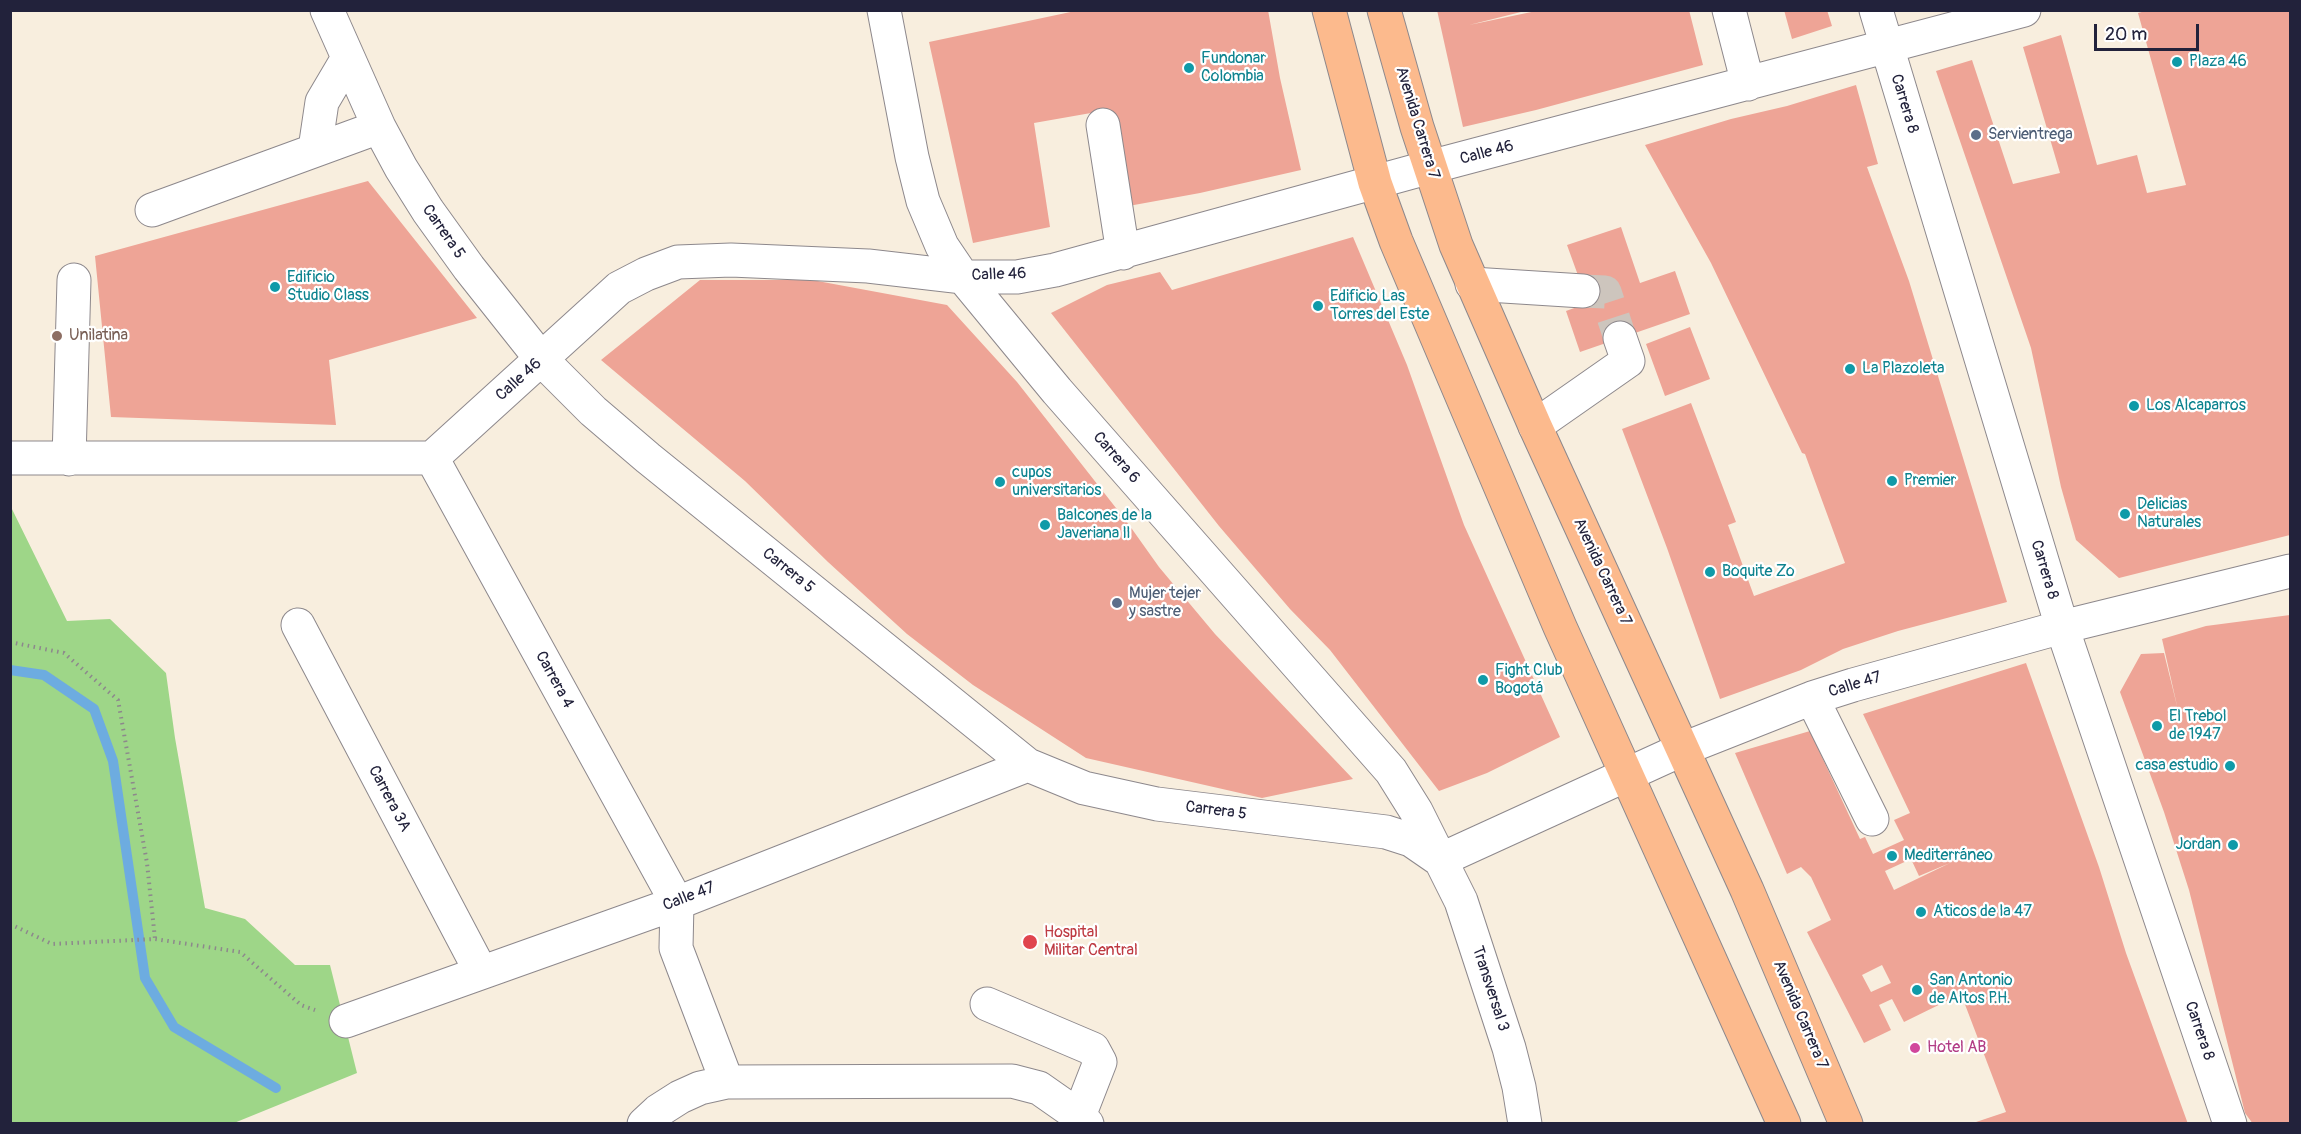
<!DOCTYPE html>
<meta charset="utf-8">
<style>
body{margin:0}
#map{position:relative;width:2301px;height:1134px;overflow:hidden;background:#f8eede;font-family:Pangolin,sans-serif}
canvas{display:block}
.frame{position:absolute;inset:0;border:12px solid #22223b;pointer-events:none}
.scale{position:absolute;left:2094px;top:24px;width:105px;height:27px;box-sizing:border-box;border:3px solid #22223b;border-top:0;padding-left:8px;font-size:18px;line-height:21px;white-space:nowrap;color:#22223b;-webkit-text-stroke:4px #fff;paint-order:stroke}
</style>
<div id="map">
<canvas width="2301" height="1134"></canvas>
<div class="frame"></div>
<div class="scale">20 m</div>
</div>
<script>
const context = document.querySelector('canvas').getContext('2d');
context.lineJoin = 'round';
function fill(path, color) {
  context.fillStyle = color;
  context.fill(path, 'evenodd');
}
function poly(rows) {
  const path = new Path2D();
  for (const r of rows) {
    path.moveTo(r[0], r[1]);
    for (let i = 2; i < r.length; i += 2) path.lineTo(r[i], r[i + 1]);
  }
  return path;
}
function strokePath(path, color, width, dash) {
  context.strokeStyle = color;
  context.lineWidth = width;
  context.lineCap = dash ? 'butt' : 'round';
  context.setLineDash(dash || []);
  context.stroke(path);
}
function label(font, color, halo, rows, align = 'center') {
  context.font = font + ' Pangolin,sans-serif';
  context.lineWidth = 4.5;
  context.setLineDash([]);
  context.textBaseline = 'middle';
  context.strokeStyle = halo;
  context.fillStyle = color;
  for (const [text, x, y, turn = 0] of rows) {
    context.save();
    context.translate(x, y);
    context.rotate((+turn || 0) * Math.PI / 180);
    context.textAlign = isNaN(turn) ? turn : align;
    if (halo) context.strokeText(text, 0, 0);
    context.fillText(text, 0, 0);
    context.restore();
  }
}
fill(poly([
 [10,505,67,621,110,619,166,673,175,738,205,908,245,919,295,965,330,965,357,1073,234,1123,11,1123]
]), '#9ed688');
strokePath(poly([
 [10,670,44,675,94,709,113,761,145,978,174,1027,276,1088]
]), '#6dace0', 10);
fill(poly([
 [1080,10,1268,10,1280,78,1301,170,1200,193,1123,207,1108,110,1034,123,1050,227,973,243,929,42],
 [1437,10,1529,10,1469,25,1541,10,1689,10,1703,65,1536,110,1463,127],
 [1784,10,1827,10,1832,26,1792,39],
 [2149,10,2290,10,2290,535,2119,578,2076,540,2061,487,2031,348,1936,71,1972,60,2013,184,2060,173,2023,47,2061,35,2097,165,2137,155,2147,193,2186,185,2138,13],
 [1856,85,1878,164,1867,167,1909,281,2007,602,1898,631,1843,649,1801,670,1720,699,1667,548,1622,429,1691,403,1736,522,1728,525,1754,596,1845,563,1805,454,1802,453,1711,263,1645,145,1731,119,1787,106],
 [368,181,477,318,329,360,336,425,111,417,95,256],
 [1621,227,1640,283,1675,271,1690,314,1580,352,1566,311,1588,303,1567,245],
 [1353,237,1407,365,1464,525,1560,737,1487,773,1439,791,1330,650,1290,609,1219,526,1051,313,1107,285,1160,272,1172,290],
 [700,280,812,280,947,305,1017,382,1127,522,1159,567,1215,634,1353,779,1262,798,1086,758,973,685,907,634,828,562,745,481,601,360],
 [1690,327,1710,379,1665,396,1646,344],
 [2290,615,2290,1124,2253,1124,2245,1113,2189,890,2164,812,2120,692,2141,654,2164,653,2178,710,2162,639,2206,626],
 [2026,663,2099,867,2126,953,2188,1124,1970,1124,2006,1112,1961,994,1904,1022,1892,999,1879,1005,1891,1030,1864,1043,1807,932,1831,920,1811,877,1801,867,1787,874,1735,753,1810,731,1860,839,1865,837,1873,854,1904,840,1894,820,1910,813,1863,714],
 [1911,859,1919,876,1950,863,1894,890,1885,871],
 [1882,965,1891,983,1871,992,1862,975]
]), '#eea496');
strokePath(poly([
 [1583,291,1605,292,1620,338]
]), '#cdc5bd', 33, [33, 16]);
const minor = poly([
 [327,10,379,127,401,168,428,211,469,268,542,360,593,411,648,458,1028,765,1084,788,1157,804,1386,832,1411,840,1440,860],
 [884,10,912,157,923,201,942,246,963,277,1057,391,1391,771,1416,811,1461,901,1509,1048,1519,1087,1525,1124],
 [1729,10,1748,84],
 [1876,10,2062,627,2230,1124],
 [1103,125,1123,253],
 [315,149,322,102,348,58],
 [152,210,379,127],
 [1472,284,1583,291],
 [1535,426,1628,361,1620,338],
 [11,458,432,458,619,288,646,274,678,262,731,260,868,266,963,277,1017,277,1055,270,1430,167,2024,10],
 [432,458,677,903,676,948,727,1082],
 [69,459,74,280],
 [298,625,481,972],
 [1812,698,1872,819],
 [1440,860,1683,749,1812,698,1853,685,2062,627,2290,571],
 [987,1004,1093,1049,1100,1062,1079,1116],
 [346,1021,677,903,1028,765],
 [644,1124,658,1111,680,1097,700,1088,727,1082,1012,1081,1039,1088,1079,1116,1087,1124]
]);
const major = poly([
 [1329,10,1375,183,1396,241,1560,627,1784,1124],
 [1384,10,1417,127,1456,245,1535,426,1747,890,1846,1124]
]);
strokePath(minor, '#8d888c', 35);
strokePath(major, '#8d888c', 35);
strokePath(poly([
 [10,642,64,653,118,700,147,863,155,939],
 [10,924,52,944,155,939,240,952,301,1005,315,1010]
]), '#8d888c', 4, [1.5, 4.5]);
strokePath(minor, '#fff', 33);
strokePath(major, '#fcba8d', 33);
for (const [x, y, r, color] of [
 [2177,62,6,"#0f9aa8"],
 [1189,68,6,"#0f9aa8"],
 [1976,135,6,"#5c6f8a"],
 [275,287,6,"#0f9aa8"],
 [1318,306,6,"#0f9aa8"],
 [57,336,6,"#8d6e63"],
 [1850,369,6,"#0f9aa8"],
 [2134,406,6,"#0f9aa8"],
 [1892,481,6,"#0f9aa8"],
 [1000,482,6,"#0f9aa8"],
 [2125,514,6,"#0f9aa8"],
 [1045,525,6,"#0f9aa8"],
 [1710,572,6,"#0f9aa8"],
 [1117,603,6,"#5c6f8a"],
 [1483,680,6,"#0f9aa8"],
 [2157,726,6,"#0f9aa8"],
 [2230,766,6,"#0f9aa8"],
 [2233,845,6,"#0f9aa8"],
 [1892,856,6,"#0f9aa8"],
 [1921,912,6,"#0f9aa8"],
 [1030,942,8,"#e0444e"],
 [1917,990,6,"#0f9aa8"],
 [1915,1048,6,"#d1479c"]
]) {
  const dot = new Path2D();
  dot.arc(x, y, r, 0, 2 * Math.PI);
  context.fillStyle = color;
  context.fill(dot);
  strokePath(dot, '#fff', 2);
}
label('16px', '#0d838f', '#fff', [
 ["Fundonar",1201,59],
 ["Colombia",1201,77],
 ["Plaza 46",2189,62],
 ["Edificio",287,278],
 ["Studio Class",287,296],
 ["Edificio Las",1330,297],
 ["Torres del Este",1330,315],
 ["La Plazoleta",1862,369],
 ["Los Alcaparros",2146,406],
 ["cupos",1012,473],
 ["universitarios",1012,491],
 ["Premier",1904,481],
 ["Delicias",2137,505],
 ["Naturales",2137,523],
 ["Balcones de la",1057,516],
 ["Javeriana ll",1057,534],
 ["Boquite Zo",1722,572],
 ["Fight Club",1495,671],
 ["Bogotá",1495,689],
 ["El Trebol",2169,717],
 ["de 1947",2169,735],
 ["casa estudio",2218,766,"right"],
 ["Jordan",2221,845,"right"],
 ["Mediterráneo",1904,856],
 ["Aticos de la 47",1933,912],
 ["San Antonio",1929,981],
 ["de Altos P.H.",1929,999]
], 'left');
label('16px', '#22223b', '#fff', [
 ["Carrera 8",1904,104,73],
 ["Avenida Carrera 7",1417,123,73],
 ["Calle 46",1487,153,-15],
 ["Carrera 5",443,232,55],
 ["Calle 46",999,275,-2],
 ["Calle 46",519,380,-42],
 ["Carrera 6",1116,458,49],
 ["Carrera 8",2044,570,73],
 ["Carrera 5",788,571,39],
 ["Avenida Carrera 7",1602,572,65],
 ["Carrera 4",554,680,61],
 ["Calle 47",1855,685,-17],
 ["Carrera 3A",389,799,62],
 ["Carrera 5",1216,811,7],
 ["Calle 47",689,897,-21],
 ["Transversal 3",1490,989,72],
 ["Avenida Carrera 7",1800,1015,67],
 ["Carrera 8",2199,1031,71]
]);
label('16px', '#4e5e75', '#fff', [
 ["Servientrega",1988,135],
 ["Mujer tejer",1129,594],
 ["y sastre",1129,612]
], 'left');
label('16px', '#785e54', '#fff', [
 ["Unilatina",69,336]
], 'left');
label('16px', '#be3a42', '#fff', [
 ["Hospital",1044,933],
 ["Militar Central",1044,951]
], 'left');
label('16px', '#b23c85', '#fff', [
 ["Hotel AB",1927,1048]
], 'left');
</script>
